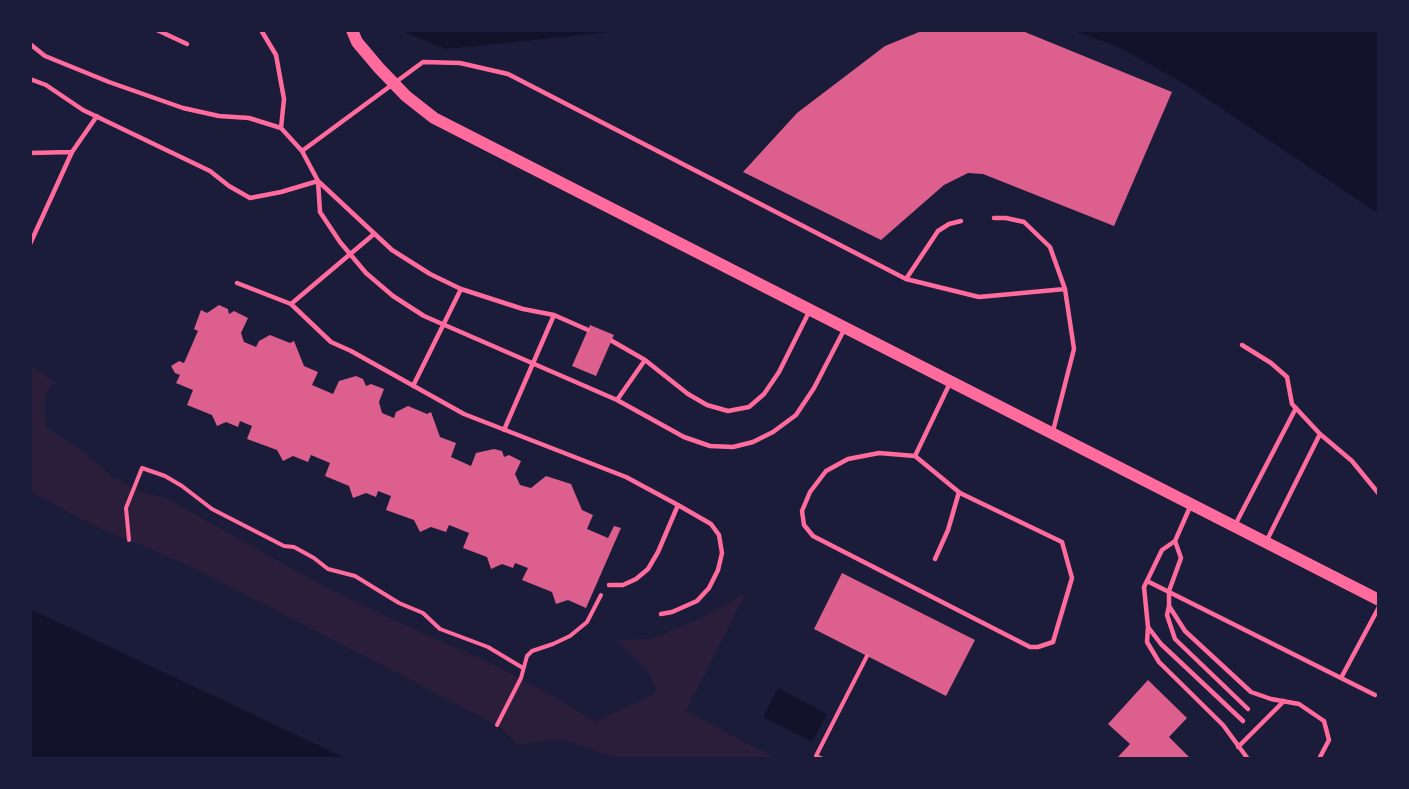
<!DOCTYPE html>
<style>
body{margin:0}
#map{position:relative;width:1409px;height:789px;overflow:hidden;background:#1b1b3a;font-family:"DM Sans",sans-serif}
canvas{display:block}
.frame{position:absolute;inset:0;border:32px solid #1b1b3a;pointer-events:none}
</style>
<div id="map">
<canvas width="1409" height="789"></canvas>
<div class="frame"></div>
</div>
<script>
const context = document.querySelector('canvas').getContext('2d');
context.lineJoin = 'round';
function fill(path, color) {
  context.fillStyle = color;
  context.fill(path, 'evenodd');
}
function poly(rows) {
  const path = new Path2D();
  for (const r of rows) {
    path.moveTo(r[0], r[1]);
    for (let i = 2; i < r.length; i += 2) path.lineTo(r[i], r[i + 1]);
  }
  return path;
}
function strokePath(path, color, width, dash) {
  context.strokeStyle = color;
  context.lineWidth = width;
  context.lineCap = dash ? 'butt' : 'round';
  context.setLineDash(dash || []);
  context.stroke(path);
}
fill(poly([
 [30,365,55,382,44,397,46,427,85,453,114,478,142,492,168,499,314,581,394,620,492,664,562,701,595,722,656,693,650,674,616,640,651,639,706,616,746,593,686,711,777,759,617,759,591,749,560,739,518,745,497,725,192,567,90,524,30,491]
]), '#2a1e3b');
fill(poly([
 [399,30,629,30,446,49],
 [1071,30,1379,30,1379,214,1185,84,1116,46],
 [30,609,347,759,30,759],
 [778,688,827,714,812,742,763,717]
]), '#12122b');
fill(poly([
 [924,30,1020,30,1172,92,1114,226,983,174,968,173,944,185,881,240,743,172,797,113,885,46],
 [219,305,228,309,229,314,234,311,248,318,241,333,244,342,256,347,259,341,270,335,290,343,294,341,304,366,318,372,312,385,333,394,339,381,356,376,363,379,366,386,371,384,384,389,379,402,382,413,394,418,396,412,408,406,427,414,431,412,440,437,456,443,451,457,471,466,476,453,494,449,502,451,504,457,509,455,521,461,515,474,520,485,531,488,546,476,571,484,582,510,593,515,587,529,608,538,614,526,621,528,586,608,568,600,556,604,552,592,522,580,528,568,515,563,513,568,502,564,491,569,487,557,463,548,469,533,449,525,446,532,431,527,420,532,414,520,386,510,391,496,378,491,376,497,366,493,353,498,349,486,325,476,330,463,311,455,308,462,293,456,283,461,277,450,247,439,252,426,240,421,238,427,226,422,217,426,212,415,187,405,193,390,176,383,180,375,175,373,171,366,179,361,184,363,198,331,194,329,201,310,207,313],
 [590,325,614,335,596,376,572,366],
 [842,573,975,640,946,696,814,629],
 [1148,680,1187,718,1169,737,1191,759,1120,759,1118,757,1130,744,1108,724]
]), '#dd5f8e');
strokePath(poly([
 [129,540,126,508,142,468,165,476,182,486,212,509,284,546,294,547,314,558,328,569,355,576,399,603,423,613,440,629,488,647,523,668],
 [497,725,521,678,527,656,532,651,553,644,570,636,587,622,601,595],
 [823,759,816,756,867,656]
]), '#ff6b9d', 4);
strokePath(poly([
 [157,30,187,44],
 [261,30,276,55,284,99,281,128],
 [30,44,45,56,109,82,183,108,219,116,249,118,281,128,302,151,318,181,281,192,250,198,229,186,210,171,83,110,46,85,30,79],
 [302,151,423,62,460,63,508,74,906,279,979,297,1065,289],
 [30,153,72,152,97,116],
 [994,218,1006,218,1024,222,1050,247,1065,289,1074,349,1053,431],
 [30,244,72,152],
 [906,279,938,231,949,224,961,221],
 [237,283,291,304,331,342,351,351,464,414,626,477,678,505,658,552,648,569,636,579,623,585,609,585],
 [291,304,374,234],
 [588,330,554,315,523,309,461,289,430,274,392,250,318,181,320,212,340,242,366,273,393,296,424,316,617,400,684,437,710,446,733,447,753,442,773,432,796,415,814,388,844,330],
 [612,341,645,360,688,394,707,405,728,411,749,407,764,394,779,372,809,312],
 [1242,345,1271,363,1287,377,1292,404,1320,434,1352,461,1379,494],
 [413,386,461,289],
 [617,400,645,360],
 [504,430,554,315],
 [915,456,879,453,848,459,826,471,810,492,802,511,804,525,813,536,1030,647,1038,647,1053,642,1072,578,1062,542,960,493,915,456,950,383],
 [1190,507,1175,541,1162,550,1144,587,1148,627,1147,642,1159,662,1223,725,1248,759],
 [1235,525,1296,408],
 [1175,541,1181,558,1169,591,1169,606,1185,631,1251,692,1271,699,1299,704,1324,721,1329,740,1319,759],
 [1266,542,1320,434],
 [935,559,948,530,959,492],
 [1147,581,1375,695],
 [1169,606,1167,615,1175,639,1248,709],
 [661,614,672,612,697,601,709,588,718,570,722,553,719,535,711,524,678,505],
 [1148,627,1161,644,1243,721],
 [1341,678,1379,607],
 [1238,747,1284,701]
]), '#ff6b9d', 4.5);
strokePath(poly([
 [352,30,357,42,379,68,406,96,434,118,1379,600]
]), '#ff6b9d', 12);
</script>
